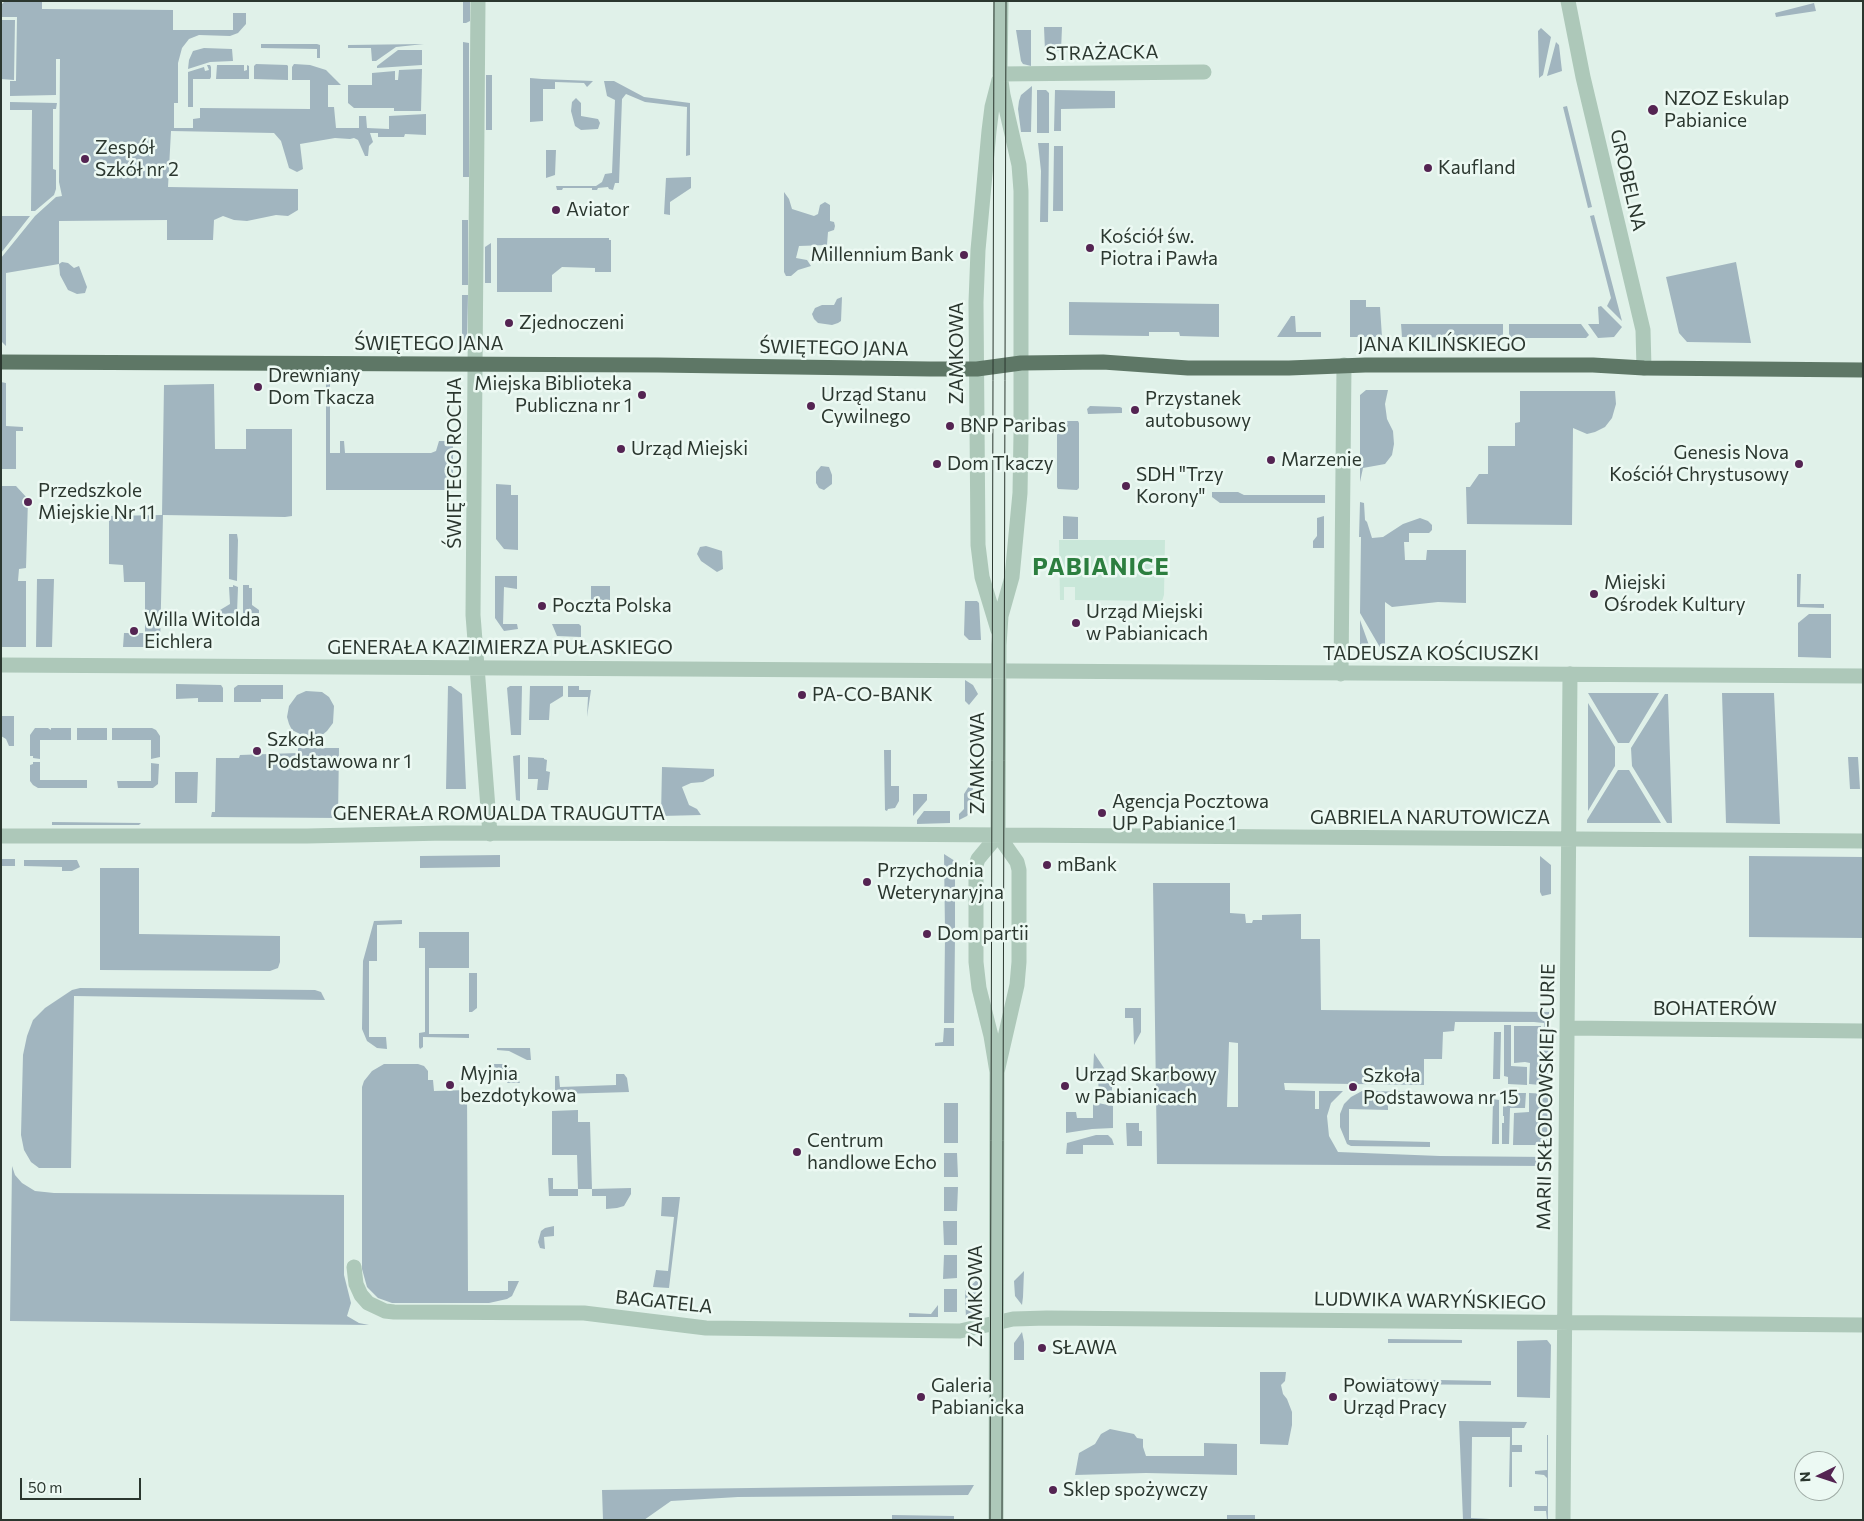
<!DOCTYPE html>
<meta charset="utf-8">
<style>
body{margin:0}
#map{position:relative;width:1864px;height:1521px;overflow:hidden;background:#e0f1e9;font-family:Commissioner,sans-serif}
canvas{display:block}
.frame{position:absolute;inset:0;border:2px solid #2b372f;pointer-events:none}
.north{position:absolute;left:1794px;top:1451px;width:50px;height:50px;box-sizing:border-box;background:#ecf9f3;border:1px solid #9faba5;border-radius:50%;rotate:266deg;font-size:14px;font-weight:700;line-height:20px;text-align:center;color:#2b372f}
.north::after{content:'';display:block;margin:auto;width:18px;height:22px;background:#542452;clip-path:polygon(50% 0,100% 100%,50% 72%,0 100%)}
.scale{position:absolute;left:20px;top:1478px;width:121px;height:22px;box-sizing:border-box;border:2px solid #2b372f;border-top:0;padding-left:6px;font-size:15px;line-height:18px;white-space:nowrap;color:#2b372f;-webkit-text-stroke:4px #ecf9f3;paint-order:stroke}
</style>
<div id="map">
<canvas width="1864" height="1521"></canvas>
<div class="frame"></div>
<div class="north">N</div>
<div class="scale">50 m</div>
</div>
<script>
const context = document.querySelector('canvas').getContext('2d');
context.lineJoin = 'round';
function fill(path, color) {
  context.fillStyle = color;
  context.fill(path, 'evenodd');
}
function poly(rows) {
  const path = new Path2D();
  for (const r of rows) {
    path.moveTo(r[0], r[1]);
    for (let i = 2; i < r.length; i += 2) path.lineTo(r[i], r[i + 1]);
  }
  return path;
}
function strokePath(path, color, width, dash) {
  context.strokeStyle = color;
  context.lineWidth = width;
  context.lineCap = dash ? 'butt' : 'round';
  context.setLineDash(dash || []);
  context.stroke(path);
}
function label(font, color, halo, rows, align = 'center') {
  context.font = font + ' Commissioner,sans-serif';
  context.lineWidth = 5;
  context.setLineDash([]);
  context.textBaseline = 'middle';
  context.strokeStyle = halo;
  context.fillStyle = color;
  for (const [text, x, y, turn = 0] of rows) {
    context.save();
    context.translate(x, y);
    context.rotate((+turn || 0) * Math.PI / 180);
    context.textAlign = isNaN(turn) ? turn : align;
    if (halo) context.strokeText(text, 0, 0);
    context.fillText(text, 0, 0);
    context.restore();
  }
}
fill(poly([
 [5,1,42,1,42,9,173,10,173,30,233,30,233,13,246,13,246,24,238,33,230,36,199,35,189,39,182,48,178,63,178,103,174,103,174,128,193,128,193,119,200,118,200,108,310,109,310,80,292,80,292,67,294,64,310,65,326,70,341,85,328,85,328,107,334,107,336,128,359,128,359,116,366,116,367,128,389,129,389,116,426,114,426,135,405,134,404,137,378,137,378,133,370,133,373,142,369,146,368,156,365,156,358,140,354,138,350,139,335,138,300,144,303,169,297,172,289,168,281,141,274,133,171,131,168,187,298,189,298,210,288,216,276,215,247,221,234,220,223,216,214,220,213,240,167,240,167,220,59,221,59,264,62,262,68,263,74,268,79,266,87,287,85,293,77,294,68,290,60,275,59,264,6,273,6,346,1,341,1,258,35,216,56,197,62,196,59,182,60,59,56,59,56,95,10,96,10,81,16,81,17,17,1,17,1,5],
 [463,1,470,1,470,21,466,23,463,23],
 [1814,3,1816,11,1776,17,1775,13],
 [1,20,15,20,14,80,1,79],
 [1044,27,1062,27,1061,51,1045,51],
 [1541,28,1551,37,1543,75,1539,78,1538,31],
 [1016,30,1031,30,1031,66,1023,64,1021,61],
 [463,42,469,43,469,177,463,177],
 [1556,42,1559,45,1562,71,1547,76],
 [261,44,317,44,320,45,320,58,317,58,317,49,261,48],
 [424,44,396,47,376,61,372,61,371,48,348,48,348,45],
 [204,48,232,49,233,61,210,62,188,69,189,60,193,51],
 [398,50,422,50,422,65,377,68,377,66],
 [256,64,287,65,288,66,288,80,254,79,254,66],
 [207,65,210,65,211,67,211,77,210,79,193,79,193,107,188,107,188,72,204,67,205,71,209,70],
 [217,65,244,65,244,71,247,70,247,65,249,66,249,79,216,79],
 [422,69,421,111,394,111,394,108,354,108,348,103,348,85,372,85,372,73,395,71,395,80,398,80,399,70],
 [486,75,492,75,492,130,486,130],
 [530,78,542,79,593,81,587,87,584,83,555,82,555,89,543,89,543,121,530,122],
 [604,81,614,81,644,97,690,103,690,155,686,156,687,107,645,102,626,94,622,99,619,183,615,183,613,190,609,189,608,187,598,188,597,190,592,190,592,188,563,188,562,190,557,190,556,186,596,186,602,182,605,174,612,173,615,100,607,96],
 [1032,86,1031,132,1021,132,1018,109,1019,101,1021,95],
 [1037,90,1046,90,1049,93,1049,133,1037,133],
 [1055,90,1115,91,1115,108,1061,109,1061,131,1054,131],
 [576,98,581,103,581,116,598,119,600,123,598,129,581,130,575,126,571,111,572,102],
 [10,102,57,103,56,109,53,109,53,169,56,170,56,189,54,195,35,211,31,211,32,110,10,110],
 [1567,106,1592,207,1588,208,1563,107],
 [1038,143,1049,143,1048,222,1040,222,1041,171],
 [1054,146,1063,146,1063,211,1053,211],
 [546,150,556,150,555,175,546,178],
 [691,177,691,188,670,202,670,215,664,214,666,178],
 [784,192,789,199,792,209,814,216,818,214,820,205,825,202,830,205,830,221,834,222,835,226,834,230,828,232,827,245,799,246,796,258,807,260,811,266,798,270,791,276,786,276,784,272],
 [1594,215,1622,321,1607,306,1611,298,1590,216],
 [1,216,30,216,1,253],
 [462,220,468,220,468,285,462,285],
 [497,238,609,238,609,240,611,240,611,272,595,272,595,268,562,267,552,275,552,292,497,292],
 [491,243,491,283,485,283,485,247],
 [1736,262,1751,343,1687,342,1679,333,1666,277],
 [462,295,468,295,467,341,462,341],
 [842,297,841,321,838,323,832,325,818,323,814,319,812,314,815,308,822,305,834,305,837,299],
 [1350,300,1366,300,1366,307,1380,307,1382,337,1350,337],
 [1069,302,1219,304,1219,337,1180,336,1179,332,1149,332,1149,336,1069,335],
 [1601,306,1622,327,1614,337,1598,338,1588,324,1599,324,1598,307],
 [1291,316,1295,316,1296,332,1321,332,1321,337,1277,337],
 [1401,324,1503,324,1503,335,1499,338,1402,337],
 [1509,324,1581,324,1589,335,1586,338,1512,338,1509,334],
 [1,382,6,383,6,426,23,427,23,431,16,431,16,469,2,469,1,486,16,486,28,499,26,568,19,569,18,581,26,581,26,647,1,647],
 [214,384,215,449,246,449,246,429,292,429,292,516,285,517,163,515,160,647,123,647,124,633,145,633,145,621,149,620,149,610,145,610,145,582,124,582,123,565,109,564,109,516,162,515,164,385],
 [326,384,330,384,330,453,340,453,340,441,344,441,345,453,431,453,436,451,439,441,453,441,453,490,326,490],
 [1366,390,1388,390,1385,404,1387,419,1393,431,1394,444,1392,455,1385,464,1363,468,1360,482,1360,395],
 [1520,391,1615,391,1616,404,1612,418,1605,427,1595,432,1587,434,1573,428,1572,525,1467,524,1466,487,1470,487,1479,474,1488,474,1488,446,1515,446,1515,423,1520,422],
 [1090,406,1120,407,1122,408,1122,413,1088,414,1087,409],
 [1059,421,1078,421,1079,423,1079,488,1077,490,1058,489,1057,487,1057,423],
 [821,466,829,467,832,475,832,484,824,490,819,488,816,483,816,472],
 [496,484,511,485,511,495,518,495,518,550,504,549,496,539],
 [1212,492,1238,492,1244,495,1325,495,1325,503,1220,503,1212,497],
 [1360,502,1364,503,1365,520,1367,522,1372,538,1383,537,1403,524,1420,518,1428,521,1432,525,1432,530,1429,533,1409,533,1409,542,1404,542,1405,560,1426,560,1427,550,1466,550,1466,603,1438,602,1392,607,1385,602,1385,656,1360,613,1361,537,1359,537],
 [1063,516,1078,517,1078,539,1063,539],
 [1324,516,1324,548,1313,548,1313,541,1317,536,1317,518],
 [229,534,237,534,238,540,237,581,229,579],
 [706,546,722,551,723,569,717,572,701,561,697,554,700,547],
 [1797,574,1801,574,1800,604,1824,604,1824,608,1797,607],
 [495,576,517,576,517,589,504,587,503,624,517,624,518,629,504,631,495,618],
 [37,579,54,579,52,647,36,647],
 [233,585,238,587,237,613,220,614,220,610,230,604,229,587,233,587],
 [243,585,249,585,249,588,252,588,252,605,259,610,259,613,243,613],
 [591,586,610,586,610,606,591,606],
 [965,601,977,601,979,603,981,640,969,640,964,635],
 [1809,614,1831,614,1831,658,1798,657,1798,623],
 [1360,620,1370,648,1375,655,1360,655],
 [552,624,579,624,581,626,581,637,557,636],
 [965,680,973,685,978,694,969,705,965,701],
 [176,684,221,685,223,688,223,702,198,702,198,698,176,699],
 [238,685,283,685,283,699,261,699,261,702,234,702,234,688],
 [448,686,451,686,462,694,466,789,446,789],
 [510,686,522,686,521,735,511,735,507,688],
 [530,686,563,686,563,696,550,704,549,720,529,720],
 [568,686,579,686,579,690,591,690,587,717,588,697,568,697],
 [306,691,322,692,329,697,334,706,333,723,327,731,321,736,313,737,300,734,292,730,289,724,287,717,289,706,297,695],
 [1588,693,1659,693,1629,743,1618,743],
 [1722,693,1774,693,1780,824,1726,823],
 [1665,694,1668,694,1672,823,1667,823,1632,766,1631,748],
 [1588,703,1615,747,1615,766,1588,811],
 [1,716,14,716,14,746,9,746,6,739,1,736],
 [35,728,48,728,51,730,51,728,71,728,71,740,40,740,40,759,33,758,33,756,30,756,30,735],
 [77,728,107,728,107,740,77,740],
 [112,728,152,728,156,730,160,736,160,757,151,759,151,740,112,740],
 [298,748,339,748,338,818,211,817,212,812,215,812,216,758,239,758,240,755,298,753],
 [884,750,891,750,891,786,899,786,899,801,895,808,888,809,887,811,885,810],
 [520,755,520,801,516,800,513,756],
 [528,757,544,758,544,759,547,760,546,771,550,772,548,790,537,790,538,779,528,779],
 [1848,757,1858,757,1860,789,1850,789],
 [33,762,40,762,40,780,87,780,87,788,38,788,33,785,30,781,30,765,33,764],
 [151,763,159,764,158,784,153,788,118,788,117,781,151,781],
 [662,767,714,769,714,776,703,782,691,783,682,787,689,805,697,809,701,815,661,816],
 [1618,770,1629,770,1661,823,1587,823,1587,820],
 [175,772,198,772,197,803,175,803],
 [973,784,972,808,967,816,959,820,959,814,964,809,964,794,969,786,970,787],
 [913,794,927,794,927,800,913,816],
 [924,811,950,811,950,823,917,824,917,820],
 [52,822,141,823,139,825,52,825],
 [944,854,955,861,955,931,945,931],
 [500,855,500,867,420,868,420,856],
 [1540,856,1551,865,1551,894,1542,896,1540,892],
 [1749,856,1863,857,1863,938,1749,937],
 [1,859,15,859,15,866,1,866],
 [24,860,77,860,80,867,72,871,62,871,62,867,24,866],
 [100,868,139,868,139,934,280,936,280,962,278,968,270,971,100,970],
 [1153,883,1230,883,1230,913,1245,914,1246,923,1252,923,1253,920,1262,920,1262,915,1301,914,1301,939,1320,939,1321,1010,1549,1012,1548,1085,1543,1085,1544,1023,1534,1022,1455,1022,1454,1031,1443,1032,1442,1059,1424,1059,1424,1085,1284,1083,1285,1090,1315,1091,1315,1109,1319,1109,1319,1091,1343,1091,1331,1103,1327,1116,1329,1136,1338,1152,1440,1156,1547,1157,1547,1166,1157,1164],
 [1229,1042,1238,1043,1238,1107,1227,1107],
 [402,920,402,924,377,925,377,961,369,961,369,1037,386,1037,387,1049,377,1048,367,1041,362,1029,363,961,374,921],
 [419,932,469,932,469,968,429,968,429,1034,469,1034,469,1038,423,1037,423,1047,420,1049,419,1047,419,1033,425,1032,425,948,419,948],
 [945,937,955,937,954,1023,944,1023],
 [469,973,477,973,477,1008,472,1012,469,1012],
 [80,988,315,990,321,992,325,1000,74,996,71,1168,39,1168,31,1162,24,1150,21,1135,23,1055,27,1036,33,1020,45,1008,72,990],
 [1125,1008,1141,1008,1141,1032,1134,1045,1133,1018,1125,1018],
 [1504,1025,1511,1025,1511,1066,1527,1067,1527,1085,1508,1084,1508,1077,1504,1076],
 [1514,1026,1541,1026,1540,1085,1529,1084,1530,1063,1525,1062,1514,1063],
 [944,1028,954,1028,954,1046,935,1046,935,1043,943,1042],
 [1494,1032,1501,1032,1500,1079,1493,1079],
 [497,1048,530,1048,531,1060,527,1060,509,1051,497,1050],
 [1094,1053,1112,1080,1112,1101,1093,1098,1099,1098,1098,1074,1093,1073],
 [384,1064,418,1064,424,1066,428,1071,428,1080,433,1080,434,1091,467,1090,468,1291,508,1291,508,1281,519,1281,512,1296,507,1299,489,1303,392,1303,378,1298,367,1287,362,1269,362,1087,364,1081,372,1071],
 [494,1064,503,1064,514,1070,520,1083,507,1083,507,1071,495,1071],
 [616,1074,624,1074,627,1078,629,1092,561,1094,555,1090,555,1076,559,1076,560,1087,616,1085],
 [1362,1091,1424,1092,1424,1099,1383,1098,1383,1105,1388,1104,1388,1110,1349,1109,1349,1140,1430,1142,1430,1147,1351,1146,1347,1144,1340,1127,1340,1114,1344,1104,1351,1097],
 [1508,1093,1526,1093,1525,1108,1510,1108,1509,1144,1502,1144,1502,1123,1504,1123,1504,1116,1503,1116,1503,1101,1508,1101],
 [1529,1093,1548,1094,1547,1145,1513,1145,1514,1113,1529,1112],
 [1493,1099,1499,1100,1499,1144,1492,1144],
 [1093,1102,1113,1106,1113,1128,1092,1129,1066,1133,1066,1112,1076,1112,1077,1118,1093,1118],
 [944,1103,958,1103,958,1143,944,1143],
 [578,1110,578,1122,590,1122,592,1189,631,1188,631,1194,624,1206,617,1208,606,1209,606,1196,592,1196,592,1189,578,1189,578,1196,549,1196,548,1178,553,1178,553,1189,578,1189,577,1155,552,1155,552,1111],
 [1126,1123,1139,1123,1139,1131,1142,1131,1142,1146,1127,1146],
 [1096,1135,1108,1135,1112,1139,1114,1145,1083,1145,1083,1154,1066,1154,1067,1143],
 [944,1153,957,1153,958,1177,944,1177],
 [12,1166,15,1175,22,1183,35,1191,54,1193,344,1195,344,1275,351,1303,347,1316,359,1323,369,1325,10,1321],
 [944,1187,958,1187,957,1211,944,1211],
 [662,1197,680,1197,669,1288,653,1287,656,1270,668,1271,674,1217,661,1216],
 [943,1221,957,1221,957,1245,944,1245],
 [554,1226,554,1236,544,1237,545,1249,540,1248,538,1242,541,1231,545,1228],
 [944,1255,957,1255,957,1278,943,1279],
 [1024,1271,1023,1297,1022,1305,1015,1296,1014,1281],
 [980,1277,978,1307,973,1315,966,1320,965,1291],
 [944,1289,957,1289,957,1312,944,1312],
 [938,1305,938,1317,909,1317,909,1313,931,1314],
 [1022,1332,1024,1342,1024,1360,1014,1360,1014,1343],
 [1388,1339,1462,1340,1462,1343,1388,1343],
 [1547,1340,1551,1345,1550,1398,1517,1397,1517,1341],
 [1260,1372,1286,1372,1285,1381,1281,1385,1283,1394,1287,1399,1292,1412,1292,1425,1288,1445,1260,1444],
 [1386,1379,1491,1381,1491,1385,1386,1384],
 [1459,1421,1527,1422,1524,1428,1512,1428,1512,1445,1522,1445,1522,1452,1512,1452,1512,1487,1509,1487,1510,1437,1472,1437,1471,1518,1509,1520,1463,1520],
 [1110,1429,1134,1434,1137,1438,1143,1439,1143,1447,1146,1456,1204,1456,1204,1443,1237,1444,1237,1475,1146,1473,1075,1475,1079,1453,1095,1444,1101,1434],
 [1547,1435,1548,1435,1548,1520,1547,1520,1546,1511,1534,1511,1534,1506,1547,1506,1547,1478,1544,1475,1535,1474,1535,1471,1547,1470],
 [974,1485,968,1495,738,1497,671,1501,644,1520,603,1520,602,1490],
 [892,1515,954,1516,954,1520,892,1520],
 [1227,1515,1255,1515,1255,1520,1227,1520]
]), '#a1b5bf');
fill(poly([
 [1059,540,1165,540,1164,595,1162,601,1075,600,1075,587,1064,587,1064,600,1060,600]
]), '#c9e7d9');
strokePath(poly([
 [478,1,473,615,490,834],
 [1568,1,1583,77,1643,330,1644,368],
 [1000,74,1204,72],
 [998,630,982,577,978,545,976,302,978,250,989,131,992,107,999,80],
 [1,665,1863,676],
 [1341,674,1344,365],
 [1,836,307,836,446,833,862,834,1863,841],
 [1567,1028,1863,1031],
 [997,1072,1017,985,1019,962,1019,870,1017,862,998,835,999,645,1001,616,1012,577,1020,493,1021,434,1021,191,1019,165,1003,95,1000,74,1001,1],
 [354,1267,356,1284,361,1295,368,1303,385,1311,394,1312,584,1313,706,1328,960,1331,1013,1319,1047,1318,1863,1325],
 [996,1520,997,1072,991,1036,979,988,976,962,976,865,978,859,998,835],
 [1563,1520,1570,674]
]), '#adc8b9', 15);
strokePath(poly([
 [1,362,658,365,930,369,977,369,1021,363,1103,362,1188,368,1289,368,1365,365,1593,365,1644,368,1863,370]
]), '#5e7766', 15);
strokePath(poly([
 [990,1520,994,1],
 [1002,1520,1006,1]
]), '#2b372f', 1);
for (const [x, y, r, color] of [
 [1653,110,6,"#542452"],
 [85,159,5,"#542452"],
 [1428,168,5,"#542452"],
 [556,210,5,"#542452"],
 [1090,248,5,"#542452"],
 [964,255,5,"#542452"],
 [509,323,5,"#542452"],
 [258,387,5,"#542452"],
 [642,395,5,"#542452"],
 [811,406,5,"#542452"],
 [1135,410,5,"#542452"],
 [950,426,5,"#542452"],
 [621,449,5,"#542452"],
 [1271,460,5,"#542452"],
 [937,464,5,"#542452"],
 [1799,464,5,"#542452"],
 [1126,486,5,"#542452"],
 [28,502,5,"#542452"],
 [1594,594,5,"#542452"],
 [542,606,5,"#542452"],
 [1076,623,5,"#542452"],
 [134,631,5,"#542452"],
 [802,695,5,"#542452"],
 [257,751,5,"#542452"],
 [1102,813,5,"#542452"],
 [1047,865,5,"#542452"],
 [867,882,5,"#542452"],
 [927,934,5,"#542452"],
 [450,1085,5,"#542452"],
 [1065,1086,5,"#542452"],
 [1353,1087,5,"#542452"],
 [797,1152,5,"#542452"],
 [1042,1348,5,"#542452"],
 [921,1397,5,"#542452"],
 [1333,1397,5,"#542452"],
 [1053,1490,5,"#542452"]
]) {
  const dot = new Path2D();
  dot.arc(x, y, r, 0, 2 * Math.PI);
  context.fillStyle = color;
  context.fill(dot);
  strokePath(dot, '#ecf9f3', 2);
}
label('19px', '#2b372f', '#ecf9f3', [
 ["STRAŻACKA",1102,53,-1],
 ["GROBELNA",1628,180,77],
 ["ŚWIĘTEGO JANA",429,344],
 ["JANA KILIŃSKIEGO",1442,345],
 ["ŚWIĘTEGO JANA",834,348,1],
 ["ZAMKOWA",957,353,-90],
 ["ŚWIĘTEGO ROCHA",455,463,-90],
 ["GENERAŁA KAZIMIERZA PUŁASKIEGO",500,648],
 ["TADEUSZA KOŚCIUSZKI",1431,654],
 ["ZAMKOWA",978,763,-90],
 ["GENERAŁA ROMUALDA TRAUGUTTA",499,814],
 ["GABRIELA NARUTOWICZA",1430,818],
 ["BOHATERÓW",1715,1009],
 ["MARII SKŁODOWSKIEJ-CURIE",1546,1097,-89],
 ["ZAMKOWA",976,1296,-90],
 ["LUDWIKA WARYŃSKIEGO",1430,1301,1],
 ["BAGATELA",664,1302,6]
]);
label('19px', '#2b372f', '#ecf9f3', [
 ["NZOZ Eskulap",1664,99],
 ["Pabianice",1664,121],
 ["Zespół",95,148],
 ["Szkół nr 2",95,170],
 ["Kaufland",1438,168],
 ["Aviator",566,210],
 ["Kościół św.",1100,237],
 ["Piotra i Pawła",1100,259],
 ["Millennium Bank",954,255,"right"],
 ["Zjednoczeni",519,323],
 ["Drewniany",268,376],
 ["Dom Tkacza",268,398],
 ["Miejska Biblioteka",632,384,"right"],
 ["Publiczna nr 1",632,406,"right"],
 ["Urząd Stanu",821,395],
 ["Cywilnego",821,417],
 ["Przystanek",1145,399],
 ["autobusowy",1145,421],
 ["BNP Paribas",960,426],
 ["Urząd Miejski",631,449],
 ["Genesis Nova",1789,453,"right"],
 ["Kościół Chrystusowy",1789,475,"right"],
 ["Marzenie",1281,460],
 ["Dom Tkaczy",947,464],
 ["SDH \"Trzy",1136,475],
 ["Korony\"",1136,497],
 ["Przedszkole",38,491],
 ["Miejskie Nr 11",38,513],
 ["Miejski",1604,583],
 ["Ośrodek Kultury",1604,605],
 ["Poczta Polska",552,606],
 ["Urząd Miejski",1086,612],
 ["w Pabianicach",1086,634],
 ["Willa Witolda",144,620],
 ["Eichlera",144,642],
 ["PA-CO-BANK",812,695],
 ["Szkoła",267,740],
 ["Podstawowa nr 1",267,762],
 ["Agencja Pocztowa",1112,802],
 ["UP Pabianice 1",1112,824],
 ["mBank",1057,865],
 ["Przychodnia",877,871],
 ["Weterynaryjna",877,893],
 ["Dom partii",937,934],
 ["Myjnia",460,1074],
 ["bezdotykowa",460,1096],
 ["Urząd Skarbowy",1075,1075],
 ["w Pabianicach",1075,1097],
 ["Szkoła",1363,1076],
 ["Podstawowa nr 15",1363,1098],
 ["Centrum",807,1141],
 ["handlowe Echo",807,1163],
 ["SŁAWA",1052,1348],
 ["Galeria",931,1386],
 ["Pabianicka",931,1408],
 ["Powiatowy",1343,1386],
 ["Urząd Pracy",1343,1408],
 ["Sklep spożywczy",1063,1490]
], 'left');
context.letterSpacing = '1px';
label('bold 24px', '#2c7e3f', '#ecf9f3', [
 ["PABIANICE",1101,567]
]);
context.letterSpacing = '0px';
</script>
